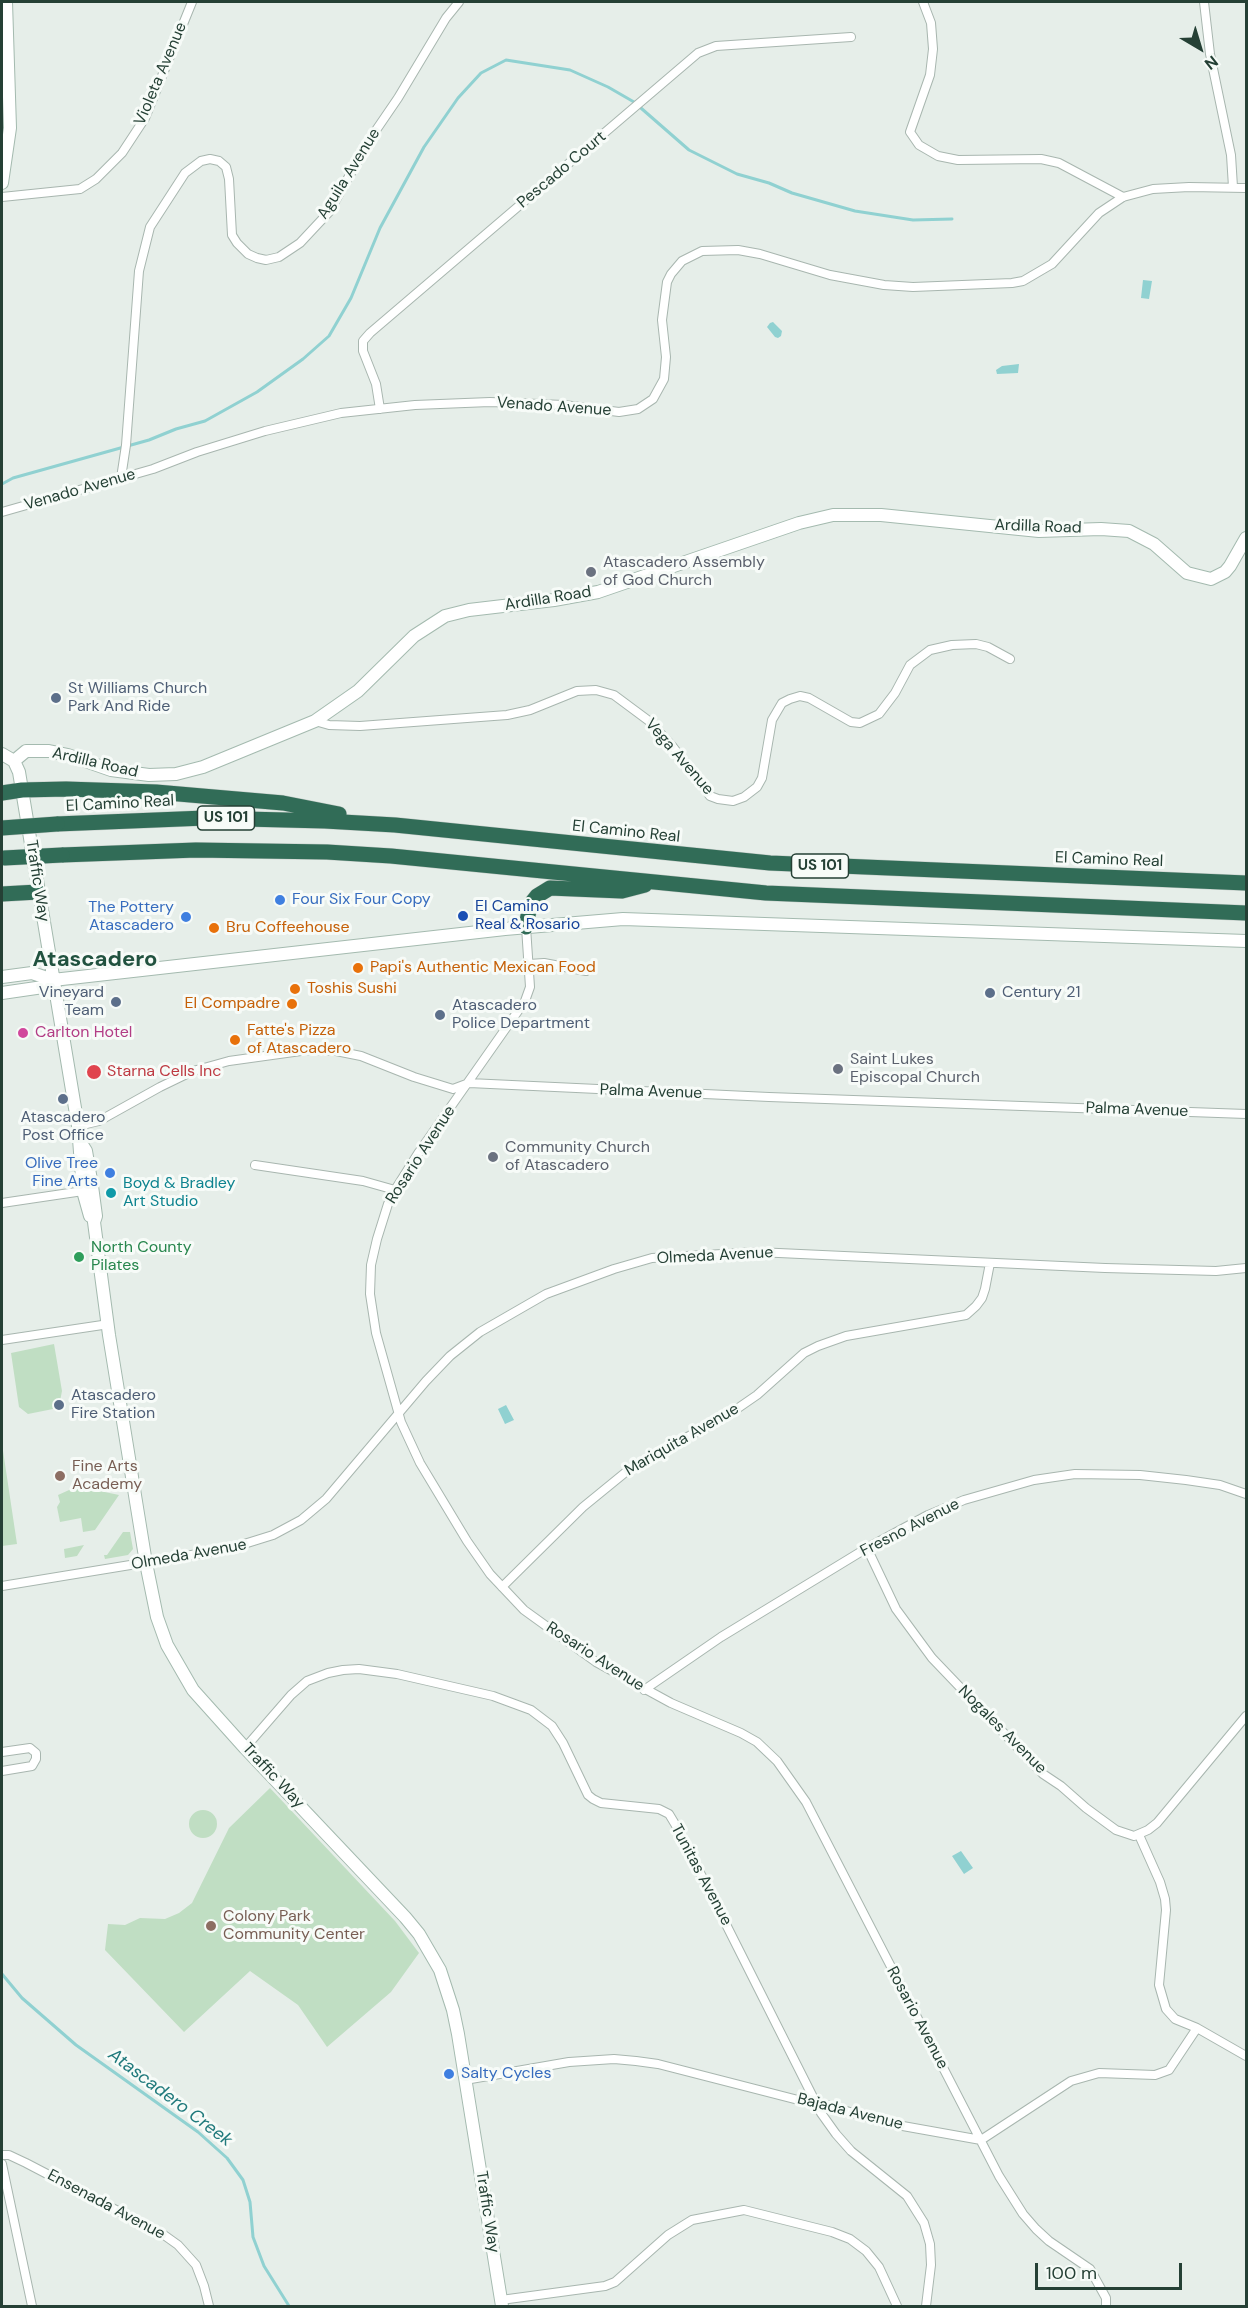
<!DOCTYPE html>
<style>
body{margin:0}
#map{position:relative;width:1248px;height:2308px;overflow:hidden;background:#e6eee9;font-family:"DM Sans",sans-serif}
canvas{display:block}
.frame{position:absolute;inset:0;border:3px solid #254035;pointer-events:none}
.north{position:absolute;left:1170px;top:18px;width:60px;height:60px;-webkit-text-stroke:4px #f7fbf8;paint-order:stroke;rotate:142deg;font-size:16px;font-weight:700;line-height:24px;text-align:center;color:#254035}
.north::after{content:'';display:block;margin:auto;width:21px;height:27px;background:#254035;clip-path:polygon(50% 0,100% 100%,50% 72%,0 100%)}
.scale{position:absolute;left:1035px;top:2263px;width:147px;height:27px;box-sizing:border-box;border:3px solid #254035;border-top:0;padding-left:8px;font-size:18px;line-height:21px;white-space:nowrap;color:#254035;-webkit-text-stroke:4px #f7fbf8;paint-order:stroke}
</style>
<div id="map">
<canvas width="1248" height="2308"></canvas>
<div class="frame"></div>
<div class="north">N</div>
<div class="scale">100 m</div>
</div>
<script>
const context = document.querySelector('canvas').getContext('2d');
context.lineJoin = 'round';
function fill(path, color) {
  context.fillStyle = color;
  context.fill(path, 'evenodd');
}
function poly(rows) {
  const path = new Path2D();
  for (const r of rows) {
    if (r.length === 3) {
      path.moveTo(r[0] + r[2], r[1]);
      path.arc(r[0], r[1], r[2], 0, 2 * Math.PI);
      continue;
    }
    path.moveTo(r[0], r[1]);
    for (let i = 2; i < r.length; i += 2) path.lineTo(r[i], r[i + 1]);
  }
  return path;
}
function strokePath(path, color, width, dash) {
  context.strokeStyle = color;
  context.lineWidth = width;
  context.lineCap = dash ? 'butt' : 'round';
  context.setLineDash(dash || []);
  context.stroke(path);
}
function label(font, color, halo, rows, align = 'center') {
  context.font = font + ' "DM Sans",sans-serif';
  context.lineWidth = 6;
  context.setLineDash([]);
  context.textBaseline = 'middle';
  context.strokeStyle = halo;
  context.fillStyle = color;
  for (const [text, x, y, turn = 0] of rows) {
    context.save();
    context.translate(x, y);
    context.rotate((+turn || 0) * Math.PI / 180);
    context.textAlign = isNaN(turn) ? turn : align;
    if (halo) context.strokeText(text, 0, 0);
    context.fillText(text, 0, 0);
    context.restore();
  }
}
fill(poly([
 [54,1344,62,1391,60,1401,53,1409,28,1414,19,1407,11,1353],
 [2,1444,17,1544,2,1546],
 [92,1485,100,1491,119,1495,95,1530,83,1532,81,1518,60,1522,57,1507,60,1502,58,1495,78,1486],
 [123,1532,130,1532,133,1549,128,1555,105,1559,104,1555,107,1555],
 [84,1545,77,1556,65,1558,64,1549],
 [270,1788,395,1921,419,1953,391,1992,327,2047,298,2005,250,1971,184,2032,105,1950,108,1924,125,1925,140,1918,165,1919,179,1913,192,1903,229,1828],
 [203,1824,14]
]), '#c0dec3');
fill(poly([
 [1143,280,1152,281,1149,299,1141,298],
 [773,322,782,331,781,336,778,338,775,337,767,327,770,323],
 [1019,364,1018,373,997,374,996,370,1002,366],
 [506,1405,514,1420,505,1424,498,1409],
 [961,1851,973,1868,964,1874,952,1856]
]), '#90d1d1');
strokePath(poly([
 [2,484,13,478,149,440,176,429,205,421,257,392,303,359,329,336,351,298,380,228,424,147,458,98,481,73,506,60,570,70,608,87,634,102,689,150,737,174,769,183,792,193,855,211,913,220,952,219],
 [2,1974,22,1998,76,2045,198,2132,227,2158,243,2180,250,2202,253,2237,264,2266,289,2306]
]), '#90d1d1', 3);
const street = poly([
 [923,2,931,23,933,49,930,75,910,132,919,145,938,156,958,160,1041,159,1059,163,1123,197],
 [1204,2,1210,54,1231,155,1233,187],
 [2,197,80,189,96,179,122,153,145,118,192,2],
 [380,409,376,384,363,351,363,341,370,333,698,53,716,46,851,37],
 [121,478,126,445,139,271,150,227,185,173,201,161,210,159,219,161,226,167,229,179,232,235,237,243,248,254,257,258,266,260,279,257,300,243,329,212,370,139,398,98,446,18,459,2],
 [2,512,153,469,197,452,265,431,341,413,415,405,490,402,564,405,619,412,638,409,653,399,664,379,666,357,662,320,667,282,671,274,682,261,702,251,738,250,760,254,830,275,884,285,913,287,1012,283,1023,281,1052,264,1099,213,1123,197,1153,189,1189,187,1246,188],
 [315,721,329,725,360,726,507,715,530,710,577,691,596,690,614,695,649,721,673,747,710,796,718,799,733,801,744,797,757,787,762,778,772,720,782,703,790,699,800,696,809,698,851,722,860,723,879,714,895,693,910,665,930,650,952,645,976,644,988,647,1010,659],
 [526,927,530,987,525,1001,419,1152,395,1190,388,1204,377,1239,371,1265,370,1294,376,1333,401,1422,420,1463,467,1541,490,1574,524,1610,596,1662,671,1703,741,1733,757,1742,777,1761,806,1802,999,2176,1023,2214,1036,2229,1049,2241,1090,2269,1106,2298,1106,2306],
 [529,964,544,963,586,971],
 [78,1126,99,1121,160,1087,193,1071,229,1061,308,1050,336,1051,361,1056,414,1077,453,1089,469,1083,769,1097,1246,1114],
 [255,1165,363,1181,395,1190],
 [2,1203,83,1191],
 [2,1340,109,1324],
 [867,1548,896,1609,932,1658,1043,1774,1061,1786,1086,1808,1116,1830,1134,1836,1148,1830,1157,1823,1246,1716],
 [2,1586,228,1549,273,1535,301,1520,326,1499,426,1381,450,1356,480,1332,546,1294,614,1269,652,1258,757,1252,1105,1268,1216,1271,1246,1268],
 [502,1587,583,1507,632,1467,728,1415,757,1395,804,1353,818,1346,846,1336,966,1315,976,1306,982,1298,985,1289,990,1263],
 [644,1690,721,1637,867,1548,928,1515,964,1500,1034,1480,1075,1474,1140,1475,1186,1480,1220,1485,1246,1494],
 [245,1748,291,1695,307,1681,328,1673,343,1670,359,1669,397,1674,493,1696,531,1710,552,1726,563,1743,588,1795,593,1799,601,1803,659,1809,669,1814,678,1829,821,2113,836,2134,851,2151,907,2196,924,2223,930,2244,931,2265,926,2306],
 [2,1752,30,1748,36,1753,36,1759,32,1766,2,1771],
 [1139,1835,1160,1882,1165,1899,1166,1910,1159,1985,1166,2009,1175,2019,1197,2028,1246,2056],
 [465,2080,569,2062,614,2059,636,2061,658,2064,806,2102,817,2102,886,2123,981,2140,1071,2081,1099,2073,1155,2075,1169,2070,1197,2028],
 [2,2155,9,2155,26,2163,164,2235,178,2245,196,2265,204,2286,209,2306],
 [2,2164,32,2306],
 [501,2300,605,2286,615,2282,668,2235,692,2220,744,2210,832,2232,850,2239,866,2251,879,2267,897,2306]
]);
const secondary = poly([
 [2,183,10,128,6,2],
 [2,754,14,761,26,751,49,751,68,755,111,770,149,775,176,774,203,767,315,721,358,691,414,636,445,616,469,610,554,600,598,592,799,523,833,515,881,515,1039,531,1101,529,1129,531,1154,544,1187,573,1211,579,1225,572,1230,566,1246,538],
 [14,761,19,772,78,1126,83,1191,90,1216],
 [2,977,32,973,53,980],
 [2,993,43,987,53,980,505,929,623,919,1246,941],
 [81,1143,86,1151,92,1186,96,1216,94,1222,109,1335,146,1563,157,1617,167,1645,193,1690,245,1748,405,1917,419,1934,440,1970,453,2010,458,2034,502,2306]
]);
const highway = poly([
 [2,793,22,790,66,789,156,792,283,803,339,814],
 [57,824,205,818,325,821,395,825,770,863,1246,883],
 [62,855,196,850,327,852,391,856,766,893,1246,913],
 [2,894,38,892],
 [526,927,529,910,533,901,537,896,550,888,622,891,645,885]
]);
strokePath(street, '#a8b6af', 10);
strokePath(secondary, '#a4baaf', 14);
strokePath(highway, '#c2cac6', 16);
strokePath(street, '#fff', 8);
strokePath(secondary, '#fff', 12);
strokePath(highway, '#316c57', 15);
const highwayBridge = poly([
 [2,828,57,824],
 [4,858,62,855]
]);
strokePath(highwayBridge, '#c2cac6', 16, []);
strokePath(highwayBridge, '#316c57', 15);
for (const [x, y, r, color] of [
 [591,572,6,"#6b7280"],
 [56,698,6,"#5c6f8a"],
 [280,900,6,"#3f7fe0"],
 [463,916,6,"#1a4fb4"],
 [186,917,6,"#3f7fe0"],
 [214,928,6,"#e8710a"],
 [358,968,6,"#e8710a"],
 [295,989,6,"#e8710a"],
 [990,993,6,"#5c6f8a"],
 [116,1002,6,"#5c6f8a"],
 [292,1004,6,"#e8710a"],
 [440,1015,6,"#5c6f8a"],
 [23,1033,6,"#d1479c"],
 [235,1040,6,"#e8710a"],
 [838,1069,6,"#6b7280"],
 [94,1072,8,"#e0444e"],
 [63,1099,6,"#5c6f8a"],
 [493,1157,6,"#6b7280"],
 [110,1173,6,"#3f7fe0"],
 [111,1193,6,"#0f9aa8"],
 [79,1257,6,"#2e9e5b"],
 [59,1405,6,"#5c6f8a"],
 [60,1476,6,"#8d6e63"],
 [211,1926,6,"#8d6e63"],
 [449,2074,6,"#3f7fe0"]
]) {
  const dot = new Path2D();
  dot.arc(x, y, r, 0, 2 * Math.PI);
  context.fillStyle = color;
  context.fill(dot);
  strokePath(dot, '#f7fbf8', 2);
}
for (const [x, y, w] of [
 [226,818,57],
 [820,866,57]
]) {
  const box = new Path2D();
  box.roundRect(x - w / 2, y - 12, w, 24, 4.5);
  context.fillStyle = '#f7fbf8';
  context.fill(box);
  strokePath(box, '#254035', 1.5);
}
label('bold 15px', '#254035', null, [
 ["US 101",226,818],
 ["US 101",820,866]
]);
label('16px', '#254035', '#f7fbf8', [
 ["Violeta Avenue",161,74,-67],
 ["Pescado Court",562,170,-40],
 ["Aguila Avenue",349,174,-58],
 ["Venado Avenue",554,407,4],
 ["Venado Avenue",80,490,-16],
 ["Ardilla Road",1038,527,2],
 ["Ardilla Road",548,599,-9],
 ["Vega Avenue",679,757,49],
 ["Ardilla Road",95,763,13],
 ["El Camino Real",120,804,-3],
 ["El Camino Real",626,832,6],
 ["El Camino Real",1109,860,2],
 ["Traffic Way",37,881,81],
 ["Palma Avenue",651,1092,2],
 ["Palma Avenue",1137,1110,2],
 ["Rosario Avenue",421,1155,-57],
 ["Olmeda Avenue",715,1256,-3],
 ["Mariquita Avenue",682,1440,-30],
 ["Fresno Avenue",910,1528,-27],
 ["Olmeda Avenue",189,1555,-10],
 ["Rosario Avenue",595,1657,33],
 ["Nogales Avenue",1002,1730,45],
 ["Traffic Way",273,1776,47],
 ["Tunitas Avenue",701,1875,62],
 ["Rosario Avenue",917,2018,62],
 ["Bajada Avenue",850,2112,14],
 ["Ensenada Avenue",106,2205,28],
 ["Traffic Way",487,2212,81]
]);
label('16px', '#5b616d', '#f7fbf8', [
 ["Atascadero Assembly",603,563],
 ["of God Church",603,581],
 ["Saint Lukes",850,1060],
 ["Episcopal Church",850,1078],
 ["Community Church",505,1148],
 ["of Atascadero",505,1166]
], 'left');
label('16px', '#4e5e75', '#f7fbf8', [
 ["St Williams Church",68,689],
 ["Park And Ride",68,707],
 ["Vineyard",104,993,"right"],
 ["Team",104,1011,"right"],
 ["Century 21",1002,993],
 ["Atascadero",452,1006],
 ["Police Department",452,1024],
 ["Atascadero",63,1118,"center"],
 ["Post Office",63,1136,"center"],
 ["Atascadero",71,1396],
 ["Fire Station",71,1414]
], 'left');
label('16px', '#366cbe', '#f7fbf8', [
 ["Four Six Four Copy",292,900],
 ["The Pottery",174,908,"right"],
 ["Atascadero",174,926,"right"],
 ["Olive Tree",98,1164,"right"],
 ["Fine Arts",98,1182,"right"],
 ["Salty Cycles",461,2074]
], 'left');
label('16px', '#164399', '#f7fbf8', [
 ["El Camino",475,907],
 ["Real & Rosario",475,925]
], 'left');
label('16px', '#c56008', '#f7fbf8', [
 ["Bru Coffeehouse",226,928],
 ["Papi's Authentic Mexican Food",370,968],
 ["Toshis Sushi",307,989],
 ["El Compadre",280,1004,"right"],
 ["Fatte's Pizza",247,1031],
 ["of Atascadero",247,1049]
], 'left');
label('16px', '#b23c85', '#f7fbf8', [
 ["Carlton Hotel",35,1033]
], 'left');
label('16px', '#be3a42', '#f7fbf8', [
 ["Starna Cells Inc",107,1072]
], 'left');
label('16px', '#0d838f', '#f7fbf8', [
 ["Boyd & Bradley",123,1184],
 ["Art Studio",123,1202]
], 'left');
label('16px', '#27864d', '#f7fbf8', [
 ["North County",91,1248],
 ["Pilates",91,1266]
], 'left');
label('16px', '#785e54', '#f7fbf8', [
 ["Fine Arts",72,1467],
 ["Academy",72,1485],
 ["Colony Park",223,1917],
 ["Community Center",223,1935]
], 'left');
label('italic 18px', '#207a7c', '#f7fbf8', [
 ["Atascadero Creek",170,2098,37]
]);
label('bold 22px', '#21523f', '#f7fbf8', [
 ["Atascadero",95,960]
]);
</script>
